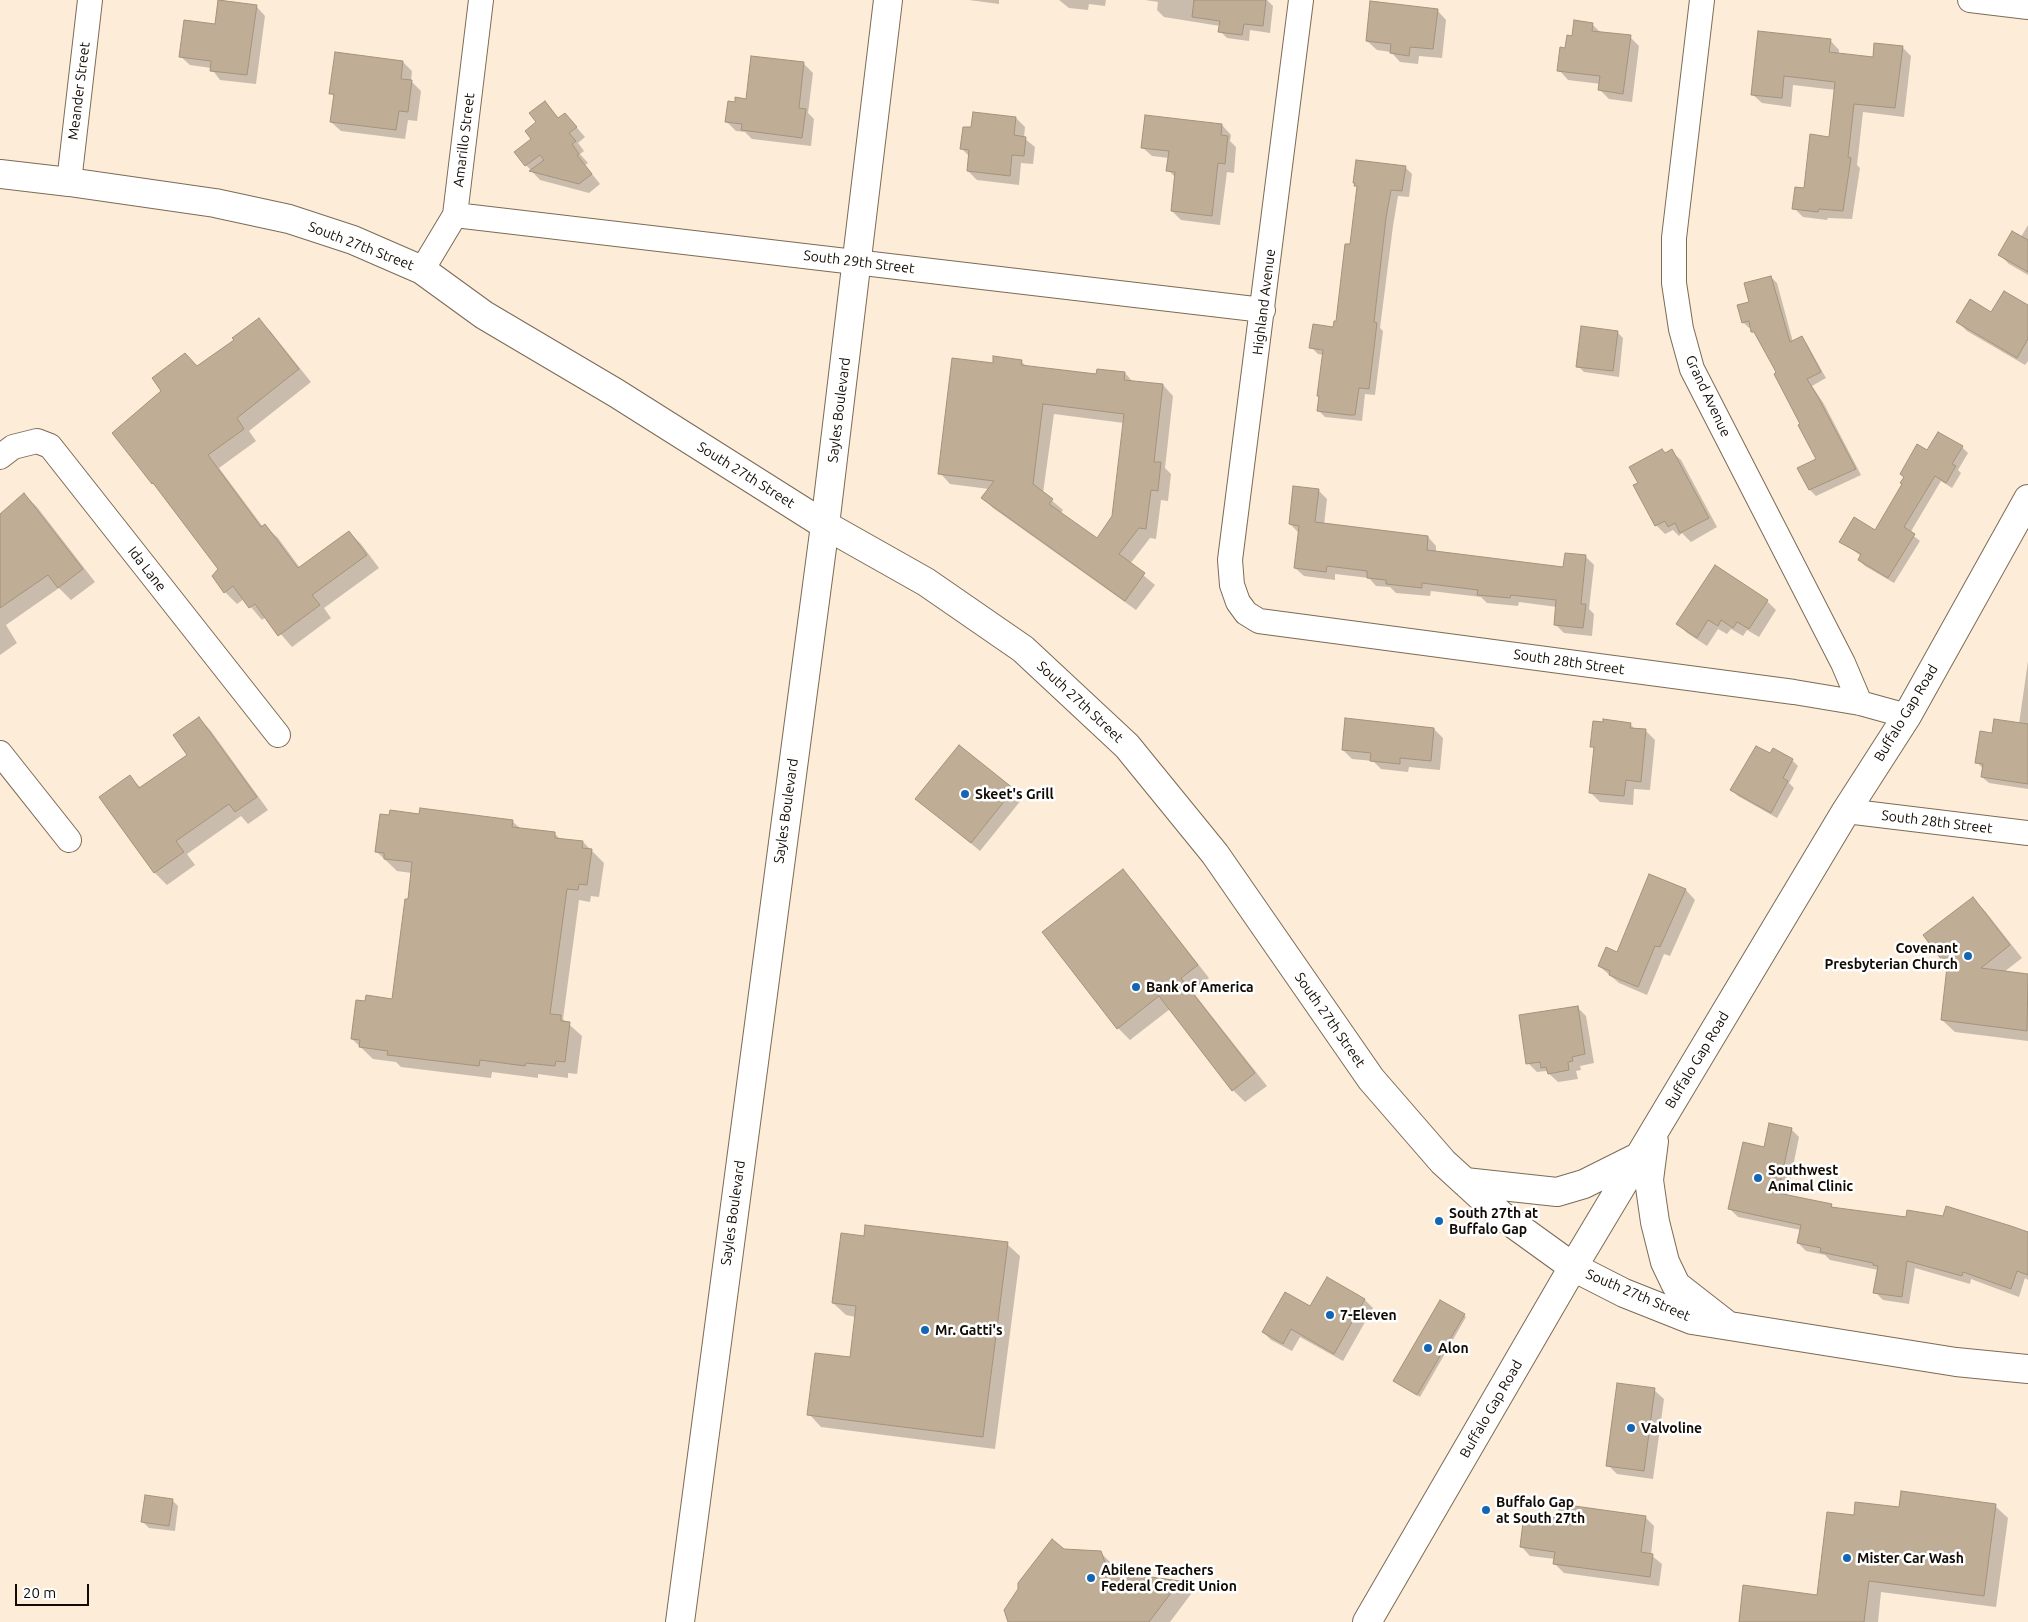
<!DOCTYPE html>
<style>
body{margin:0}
#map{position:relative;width:2028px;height:1622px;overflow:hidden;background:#fcecd8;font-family:Ubuntu,sans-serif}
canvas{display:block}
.scale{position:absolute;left:15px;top:1584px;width:74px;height:22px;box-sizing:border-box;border:2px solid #110b04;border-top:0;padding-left:6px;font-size:15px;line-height:18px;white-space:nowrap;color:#110b04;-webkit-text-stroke:4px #fff;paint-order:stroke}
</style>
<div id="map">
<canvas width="2028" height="1622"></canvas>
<div class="scale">20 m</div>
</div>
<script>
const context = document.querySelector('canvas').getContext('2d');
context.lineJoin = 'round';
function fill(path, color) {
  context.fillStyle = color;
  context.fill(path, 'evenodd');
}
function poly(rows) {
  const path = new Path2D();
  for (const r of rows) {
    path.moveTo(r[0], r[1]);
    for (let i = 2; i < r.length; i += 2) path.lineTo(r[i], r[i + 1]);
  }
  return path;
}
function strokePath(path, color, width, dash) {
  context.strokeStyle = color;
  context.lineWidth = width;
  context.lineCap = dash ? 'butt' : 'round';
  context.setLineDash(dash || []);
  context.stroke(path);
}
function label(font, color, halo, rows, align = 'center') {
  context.font = font + ' Ubuntu,sans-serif';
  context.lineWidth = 5;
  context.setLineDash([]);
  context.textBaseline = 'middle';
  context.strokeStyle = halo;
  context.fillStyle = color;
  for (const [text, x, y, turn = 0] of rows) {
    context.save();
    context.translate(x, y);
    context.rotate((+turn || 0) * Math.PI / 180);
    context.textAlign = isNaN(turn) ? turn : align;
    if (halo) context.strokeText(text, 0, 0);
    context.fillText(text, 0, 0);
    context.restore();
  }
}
fill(poly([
 [969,0,999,0,999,4],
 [1059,0,1106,0,1105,6,1089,4,1088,10,1069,8],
 [1145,0,1267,0,1273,6,1270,33,1250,30,1249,41,1227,38,1220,31,1220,26,1164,17,1157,10,1158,2],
 [256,6,265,16,256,84,220,80,211,68,190,65,180,56,216,25],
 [1437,10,1446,20,1442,58,1419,56,1418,64,1400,62,1391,52,1377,50,1367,41],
 [1592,24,1601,33,1630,37,1639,46,1632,102,1609,99,1600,90,1601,84,1568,80,1559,70,1573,37],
 [1830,40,1839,50,1839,54,1874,58,1902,47,1911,56,1904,117,1863,112,1857,165,1860,168,1852,219,1828,218,1827,220,1803,217,1794,208,1830,138,1836,90,1793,85,1791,107,1762,103,1752,94],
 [403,62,412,71,411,81,421,91,417,121,408,120,405,139,341,131,331,122,334,97,331,93],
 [804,64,813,73,808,113,814,119,811,146,752,139,745,132,736,131,727,122,736,104,747,100],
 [545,102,559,119,565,114,585,137,578,143,584,151,580,154,588,163,585,165,600,184,589,193,540,180,526,165],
 [1016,118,1025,127,1024,138,1035,147,1033,164,1021,163,1019,185,977,180,968,171,970,157,962,149,972,129],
 [1222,125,1231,135,1230,141,1236,147,1234,173,1227,172,1220,225,1181,220,1172,211,1176,178,1168,170,1169,158,1152,156,1142,147],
 [1405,167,1412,174,1409,197,1398,196,1393,226,1380,328,1383,331,1375,395,1365,394,1362,421,1325,417,1318,410,1320,398,1318,396,1323,355,1318,354,1311,347,1334,328,1337,322,1351,246,1358,188,1354,182],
 [2028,225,2028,275,2009,264,2000,255,2021,237],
 [1771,277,1777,283,1793,342,1802,338,1807,344,1826,378,1812,386,1824,404,1861,475,1816,496,1810,490,1818,460,1778,373,1751,327,1749,328,1743,322,1750,303],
 [2028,307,2028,361,2025,365,1967,331,1958,322],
 [259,320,271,332,311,382,249,431,256,441,219,468,263,527,265,526,278,538,300,568,349,532,361,544,379,568,324,608,331,618,292,647,266,617,262,620,244,599,237,604,225,592,220,569,161,492,114,434,163,391,185,354,198,367,235,341],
 [1617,332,1623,338,1619,377,1584,372,1578,366],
 [1021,361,1027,367,1097,376,1125,373,1133,382,1163,385,1173,396,1165,468,1171,474,1168,501,1161,500,1156,539,1150,538,1130,564,1155,585,1136,610,993,508,983,498,989,489,950,484,940,473,994,364],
 [1054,414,1124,423,1113,517,1097,540,1060,514,1063,510,1043,493],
 [1962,447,1968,453,1958,470,1961,473,1952,488,1941,481,1910,533,1920,541,1894,583,1865,566,1859,560,1861,556,1841,541,1876,531,1903,484,1905,477,1927,451],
 [1671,451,1681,460,1717,527,1691,542,1682,533,1679,536,1673,530,1665,534,1656,525,1666,454],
 [1318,490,1327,499,1324,525,1428,537,1436,546,1436,552,1564,568,1586,557,1594,565,1589,609,1594,614,1592,636,1564,633,1555,624,1557,607,1519,602,1518,606,1487,603,1481,597,1431,591,1430,596,1396,593,1390,587,1376,586,1369,578,1335,574,1335,580,1304,576,1295,568,1299,533,1290,524],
 [24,494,37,507,95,582,71,600,59,588,6,625,17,643,0,655,0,528],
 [1767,601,1776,610,1759,637,1747,630,1743,636,1731,629,1727,634,1718,629,1707,646,1687,633,1678,624],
 [2028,661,2028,789,1989,783,1982,777,1983,769,1977,762,1993,734,2019,724],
 [199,718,211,731,268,810,248,824,241,816,187,854,195,865,167,885,155,873,101,797,130,777,141,788,189,755],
 [1630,724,1636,730,1646,731,1655,740,1650,790,1634,789,1633,805,1600,802,1590,792,1595,750,1592,746],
 [1434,729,1443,738,1440,770,1409,767,1408,772,1381,769,1373,761,1352,759,1343,750],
 [1770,755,1792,760,1798,766,1789,783,1794,788,1777,818,1738,796,1732,790],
 [1013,790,1022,799,980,851,917,799],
 [420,815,512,821,521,829,555,834,561,840,583,842,604,863,599,897,591,896,590,902,579,900,563,1019,582,1036,577,1074,568,1073,568,1078,538,1074,538,1078,492,1072,491,1078,401,1067,396,1062,373,1059,352,1039,366,1002,393,1000,409,900,412,873,397,871,377,852],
 [1123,870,1135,883,1209,978,1192,991,1267,1086,1245,1102,1233,1090,1170,1009,1130,1040,1118,1028],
 [1649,876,1686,890,1695,900,1670,956,1664,954,1647,995,1619,983,1599,966,1618,953],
 [1973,899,1985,911,2022,958,2004,972,2028,975,2028,1041,1955,1032,1942,1020],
 [1577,1007,1586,1016,1594,1063,1580,1066,1581,1070,1576,1071,1578,1079,1558,1082,1546,1071,1537,1072,1528,1063],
 [1791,1129,1799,1137,1787,1196,1831,1205,1834,1209,2028,1234,2028,1280,2025,1278,2019,1297,1971,1279,1970,1284,1915,1268,1909,1304,1883,1300,1875,1292,1878,1270,1830,1260,1825,1255,1806,1251,1798,1243,1801,1230,1738,1217,1730,1209,1765,1148],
 [865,1237,1007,1244,1020,1256,995,1449,821,1427,809,1414,851,1359,856,1317,846,1315,833,1303],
 [1327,1279,1365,1300,1373,1308,1343,1361,1300,1337,1292,1351,1271,1340,1263,1332,1311,1308],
 [1464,1315,1466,1317,1420,1397,1397,1383],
 [1654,1390,1664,1399,1653,1479,1617,1474,1608,1465],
 [172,1500,178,1506,175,1531,149,1528,143,1522],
 [1995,1506,2008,1518,1996,1607,1881,1592,1878,1622,1740,1622,1818,1596,1855,1517,1900,1509],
 [1645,1517,1654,1526,1651,1555,1662,1564,1659,1586,1564,1573,1554,1563,1555,1559,1530,1556,1521,1546,1559,1520],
 [1064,1550,1100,1552,1113,1565,1116,1573,1179,1582,1191,1594,1170,1622,1010,1622,1019,1589]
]), '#0003');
const building = poly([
 [218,0,257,5,247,75,210,71,211,61,179,57,184,20,215,24,218,0],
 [1194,0,1266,0,1263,26,1244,24,1242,35,1218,32,1220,21,1192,17,1194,0],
 [1370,1,1438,9,1433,49,1410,47,1409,56,1390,53,1391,44,1366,41,1370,1],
 [1574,20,1593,23,1592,31,1631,35,1623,94,1598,90,1600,76,1557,71,1560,47,1565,48,1567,35,1572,36,1574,20],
 [1758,31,1831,39,1829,52,1873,57,1874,43,1903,46,1895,108,1854,104,1848,157,1851,158,1843,211,1819,209,1818,212,1792,209,1795,187,1804,188,1810,134,1829,137,1835,82,1784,76,1782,98,1751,95,1758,31],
 [335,52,403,61,401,79,412,80,408,112,399,111,396,130,330,122,334,94,329,94,335,52],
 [751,56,804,62,799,108,806,109,802,138,741,130,742,124,725,122,728,101,735,102,735,97,746,99,751,56],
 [545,101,558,118,565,113,577,127,569,133,576,141,572,144,579,154,577,155,592,174,579,184,529,171,544,160,540,155,525,166,514,152,531,139,525,131,536,122,529,113,545,101],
 [973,112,1016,117,1014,135,1026,137,1024,156,1012,155,1010,176,967,171,969,150,960,149,963,127,971,127,973,112],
 [1145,115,1222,124,1221,135,1228,136,1225,164,1218,163,1212,216,1171,211,1175,172,1166,171,1169,151,1141,148,1145,115],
 [1356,160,1406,166,1402,191,1391,190,1386,218,1374,322,1377,323,1369,389,1359,388,1355,415,1349,415,1317,411,1319,396,1317,396,1323,350,1309,348,1313,324,1333,327,1334,321,1336,321,1345,244,1350,244,1357,186,1354,186,1355,183,1353,183,1356,160],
 [2012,231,2028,240,2028,272,1998,255,2012,231],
 [1771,276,1790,342,1802,336,1821,372,1807,379,1818,397,1856,469,1809,490,1797,468,1816,459,1798,425,1800,424,1774,374,1776,372,1754,332,1751,332,1749,321,1742,323,1737,305,1749,302,1744,283,1771,276],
 [2004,291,2028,305,2028,339,2017,358,1956,322,1970,299,1991,312,2004,291],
 [259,318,299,369,237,418,244,429,208,455,261,527,265,524,298,568,349,531,367,555,312,595,320,605,278,636,255,604,249,608,233,586,224,593,212,576,218,569,153,483,152,484,112,433,161,391,152,378,185,353,197,366,234,340,232,338,259,318],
 [1581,326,1618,331,1613,371,1576,367,1581,326],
 [993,356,1022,360,1021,365,1096,374,1097,369,1125,372,1124,380,1163,384,1154,462,1161,462,1158,491,1151,490,1146,529,1139,528,1119,554,1145,573,1125,601,981,498,994,481,938,474,952,358,993,363,993,356],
 [1043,404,1124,414,1112,516,1097,538,1049,504,1053,499,1033,484,1043,404],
 [1938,432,1963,446,1952,464,1956,466,1946,483,1935,476,1904,527,1915,534,1888,578,1858,560,1861,554,1839,542,1854,517,1875,530,1902,484,1900,483,1904,477,1900,474,1917,444,1927,450,1938,432],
 [1662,449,1665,453,1672,449,1709,518,1680,533,1675,523,1668,527,1665,521,1655,526,1633,485,1638,483,1629,467,1662,449],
 [1293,486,1319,489,1315,522,1428,536,1427,550,1563,567,1565,553,1586,555,1581,604,1586,604,1583,628,1554,625,1556,600,1511,595,1510,598,1477,595,1478,590,1422,583,1422,588,1386,584,1386,580,1367,578,1367,571,1327,566,1326,572,1294,568,1299,526,1289,524,1293,486],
 [24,493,83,569,58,588,48,575,0,608,0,514,24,493],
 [1715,565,1768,600,1749,629,1737,622,1733,628,1721,620,1718,626,1708,620,1697,638,1676,624,1715,565],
 [199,717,257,797,235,812,229,804,176,841,184,852,154,873,99,797,130,775,139,788,187,755,173,735,199,717],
 [1345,718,1434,728,1431,761,1400,758,1400,764,1370,761,1371,753,1342,750,1345,718],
 [1603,719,1631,723,1630,728,1646,729,1641,782,1626,780,1624,796,1589,793,1594,747,1590,747,1593,721,1603,722,1603,719],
 [1994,719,2028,724,2028,784,1981,777,1983,764,1975,763,1980,731,1992,733,1994,719],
 [959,745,1014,789,971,843,915,799,959,745],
 [1756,746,1770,753,1773,748,1793,759,1783,778,1788,781,1771,813,1730,790,1756,746],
 [420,808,513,820,512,827,555,832,555,838,583,841,582,848,592,849,587,885,579,884,578,890,567,889,550,1014,561,1015,561,1021,570,1022,565,1062,556,1061,555,1066,526,1063,525,1066,480,1060,479,1066,387,1055,388,1051,359,1047,360,1040,351,1039,356,1000,365,1001,366,995,392,999,405,899,408,899,412,862,384,859,384,853,375,852,380,814,389,815,390,810,419,814,420,808],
 [1123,869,1198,965,1181,978,1255,1073,1232,1091,1159,996,1117,1029,1042,932,1123,869],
 [1649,874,1686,889,1660,947,1655,946,1638,987,1609,975,1610,971,1598,966,1606,947,1617,952,1649,874],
 [1973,897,2010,945,1981,968,2028,974,2027,1031,1941,1020,1947,967,1923,935,1973,897],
 [1578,1006,1585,1054,1572,1057,1573,1061,1568,1062,1569,1070,1548,1074,1546,1067,1541,1068,1540,1062,1526,1064,1519,1015,1578,1006],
 [1769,1123,1792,1128,1778,1193,1832,1204,1831,1207,1906,1217,1907,1210,1943,1216,1946,1206,2011,1226,2028,1232,2028,1275,2017,1271,2011,1289,1963,1272,1962,1276,1907,1261,1902,1297,1873,1293,1878,1266,1873,1265,1873,1263,1820,1252,1821,1248,1797,1243,1801,1225,1728,1209,1743,1142,1764,1147,1769,1123],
 [865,1225,1008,1242,983,1437,807,1415,815,1353,850,1357,856,1306,832,1303,841,1233,864,1236,865,1225],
 [1327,1277,1365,1299,1334,1354,1291,1329,1283,1344,1262,1332,1285,1292,1310,1306,1327,1277],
 [1440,1300,1465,1314,1417,1395,1393,1381,1440,1300],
 [1617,1383,1655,1388,1644,1471,1606,1466,1617,1383],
 [1901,1491,1996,1504,1984,1596,1869,1581,1864,1622,1739,1622,1743,1585,1817,1595,1827,1512,1854,1515,1855,1502,1899,1507,1901,1491],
 [145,1495,173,1499,169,1526,141,1522,145,1495],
 [1560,1504,1646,1516,1641,1552,1653,1554,1650,1577,1553,1564,1555,1552,1520,1547,1524,1514,1558,1518,1560,1504],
 [1052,1539,1064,1549,1101,1551,1108,1571,1180,1581,1149,1622,1008,1622,1004,1610,1018,1589,1018,1583,1052,1539]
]);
fill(building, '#c0ad96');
strokePath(building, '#a5927b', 1);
const minor = poly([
 [1301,0,1230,560,1232,585,1238,602,1246,613,1259,621,1794,692,1860,703,1907,716],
 [1702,0,1674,238,1674,283,1681,329,1692,369,1843,663,1860,703],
 [1970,0,2028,7],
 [69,182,90,0],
 [455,215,1263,310],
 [422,270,455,215,481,0],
 [0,457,13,447,37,441,50,446,278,735],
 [0,753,69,840],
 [1846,811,2028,833]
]);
const tertiary = poly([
 [680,1622,825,525,888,0]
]);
const secondary = poly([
 [0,174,69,182,215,203,289,219,353,240,422,270,484,315,616,393,825,525,926,582,1023,649,1127,746,1215,854,1371,1079,1443,1162,1501,1215,1573,1267,1624,1293,1692,1320,1956,1362,2028,1369],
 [1654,1141,1649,1180,1655,1222,1665,1262,1676,1285,1726,1324],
 [1465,1182,1557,1192,1584,1184,1640,1156],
 [1367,1622,1573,1267,1846,811,1907,716,2028,499]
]);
strokePath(minor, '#7c6b55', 26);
strokePath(tertiary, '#7c6b55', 30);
strokePath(secondary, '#7c6b55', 30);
strokePath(minor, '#fff', 24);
strokePath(tertiary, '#fff', 28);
strokePath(secondary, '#fff', 28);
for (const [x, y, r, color] of [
 [965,794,5,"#1266b4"],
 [1968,956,5,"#1266b4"],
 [1136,987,5,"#1266b4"],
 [1758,1178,5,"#1266b4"],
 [1439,1221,5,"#1266b4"],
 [1330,1315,5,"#1266b4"],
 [925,1330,5,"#1266b4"],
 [1428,1348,5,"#1266b4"],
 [1631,1428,5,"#1266b4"],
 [1486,1510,5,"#1266b4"],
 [1847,1558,5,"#1266b4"],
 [1091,1578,5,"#1266b4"]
]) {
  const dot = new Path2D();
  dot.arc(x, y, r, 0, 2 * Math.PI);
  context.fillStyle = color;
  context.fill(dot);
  strokePath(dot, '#fff', 2);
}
label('14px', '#110b04', '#fff', [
 ["Meander Street",79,91,-83],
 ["Amarillo Street",464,140,-83],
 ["South 27th Street",361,246,21],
 ["South 29th Street",859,262,7],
 ["Highland Avenue",1264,302,-83],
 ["Grand Avenue",1708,396,65],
 ["Sayles Boulevard",839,410,-83],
 ["South 27th Street",746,475,32],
 ["Ida Lane",147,569,52],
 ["South 28th Street",1569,662,8],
 ["South 27th Street",1080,702,43],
 ["Buffalo Gap Road",1906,713,-59],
 ["Sayles Boulevard",786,811,-82],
 ["South 28th Street",1937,822,7],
 ["South 27th Street",1330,1020,55],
 ["Buffalo Gap Road",1697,1060,-59],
 ["Sayles Boulevard",733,1213,-82],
 ["South 27th Street",1638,1295,23],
 ["Buffalo Gap Road",1491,1409,-60]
]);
label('bold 14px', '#110b04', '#fff', [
 ["Skeet's Grill",975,794],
 ["Covenant",1958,948,"right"],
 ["Presbyterian Church",1958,964,"right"],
 ["Bank of America",1146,987],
 ["Southwest",1768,1170],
 ["Animal Clinic",1768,1186],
 ["South 27th at",1449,1213],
 ["Buffalo Gap",1449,1229],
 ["7-Eleven",1340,1315],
 ["Mr. Gatti's",935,1330],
 ["Alon",1438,1348],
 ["Valvoline",1641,1428],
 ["Buffalo Gap",1496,1502],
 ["at South 27th",1496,1518],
 ["Mister Car Wash",1857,1558],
 ["Abilene Teachers",1101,1570],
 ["Federal Credit Union",1101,1586]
], 'left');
</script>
